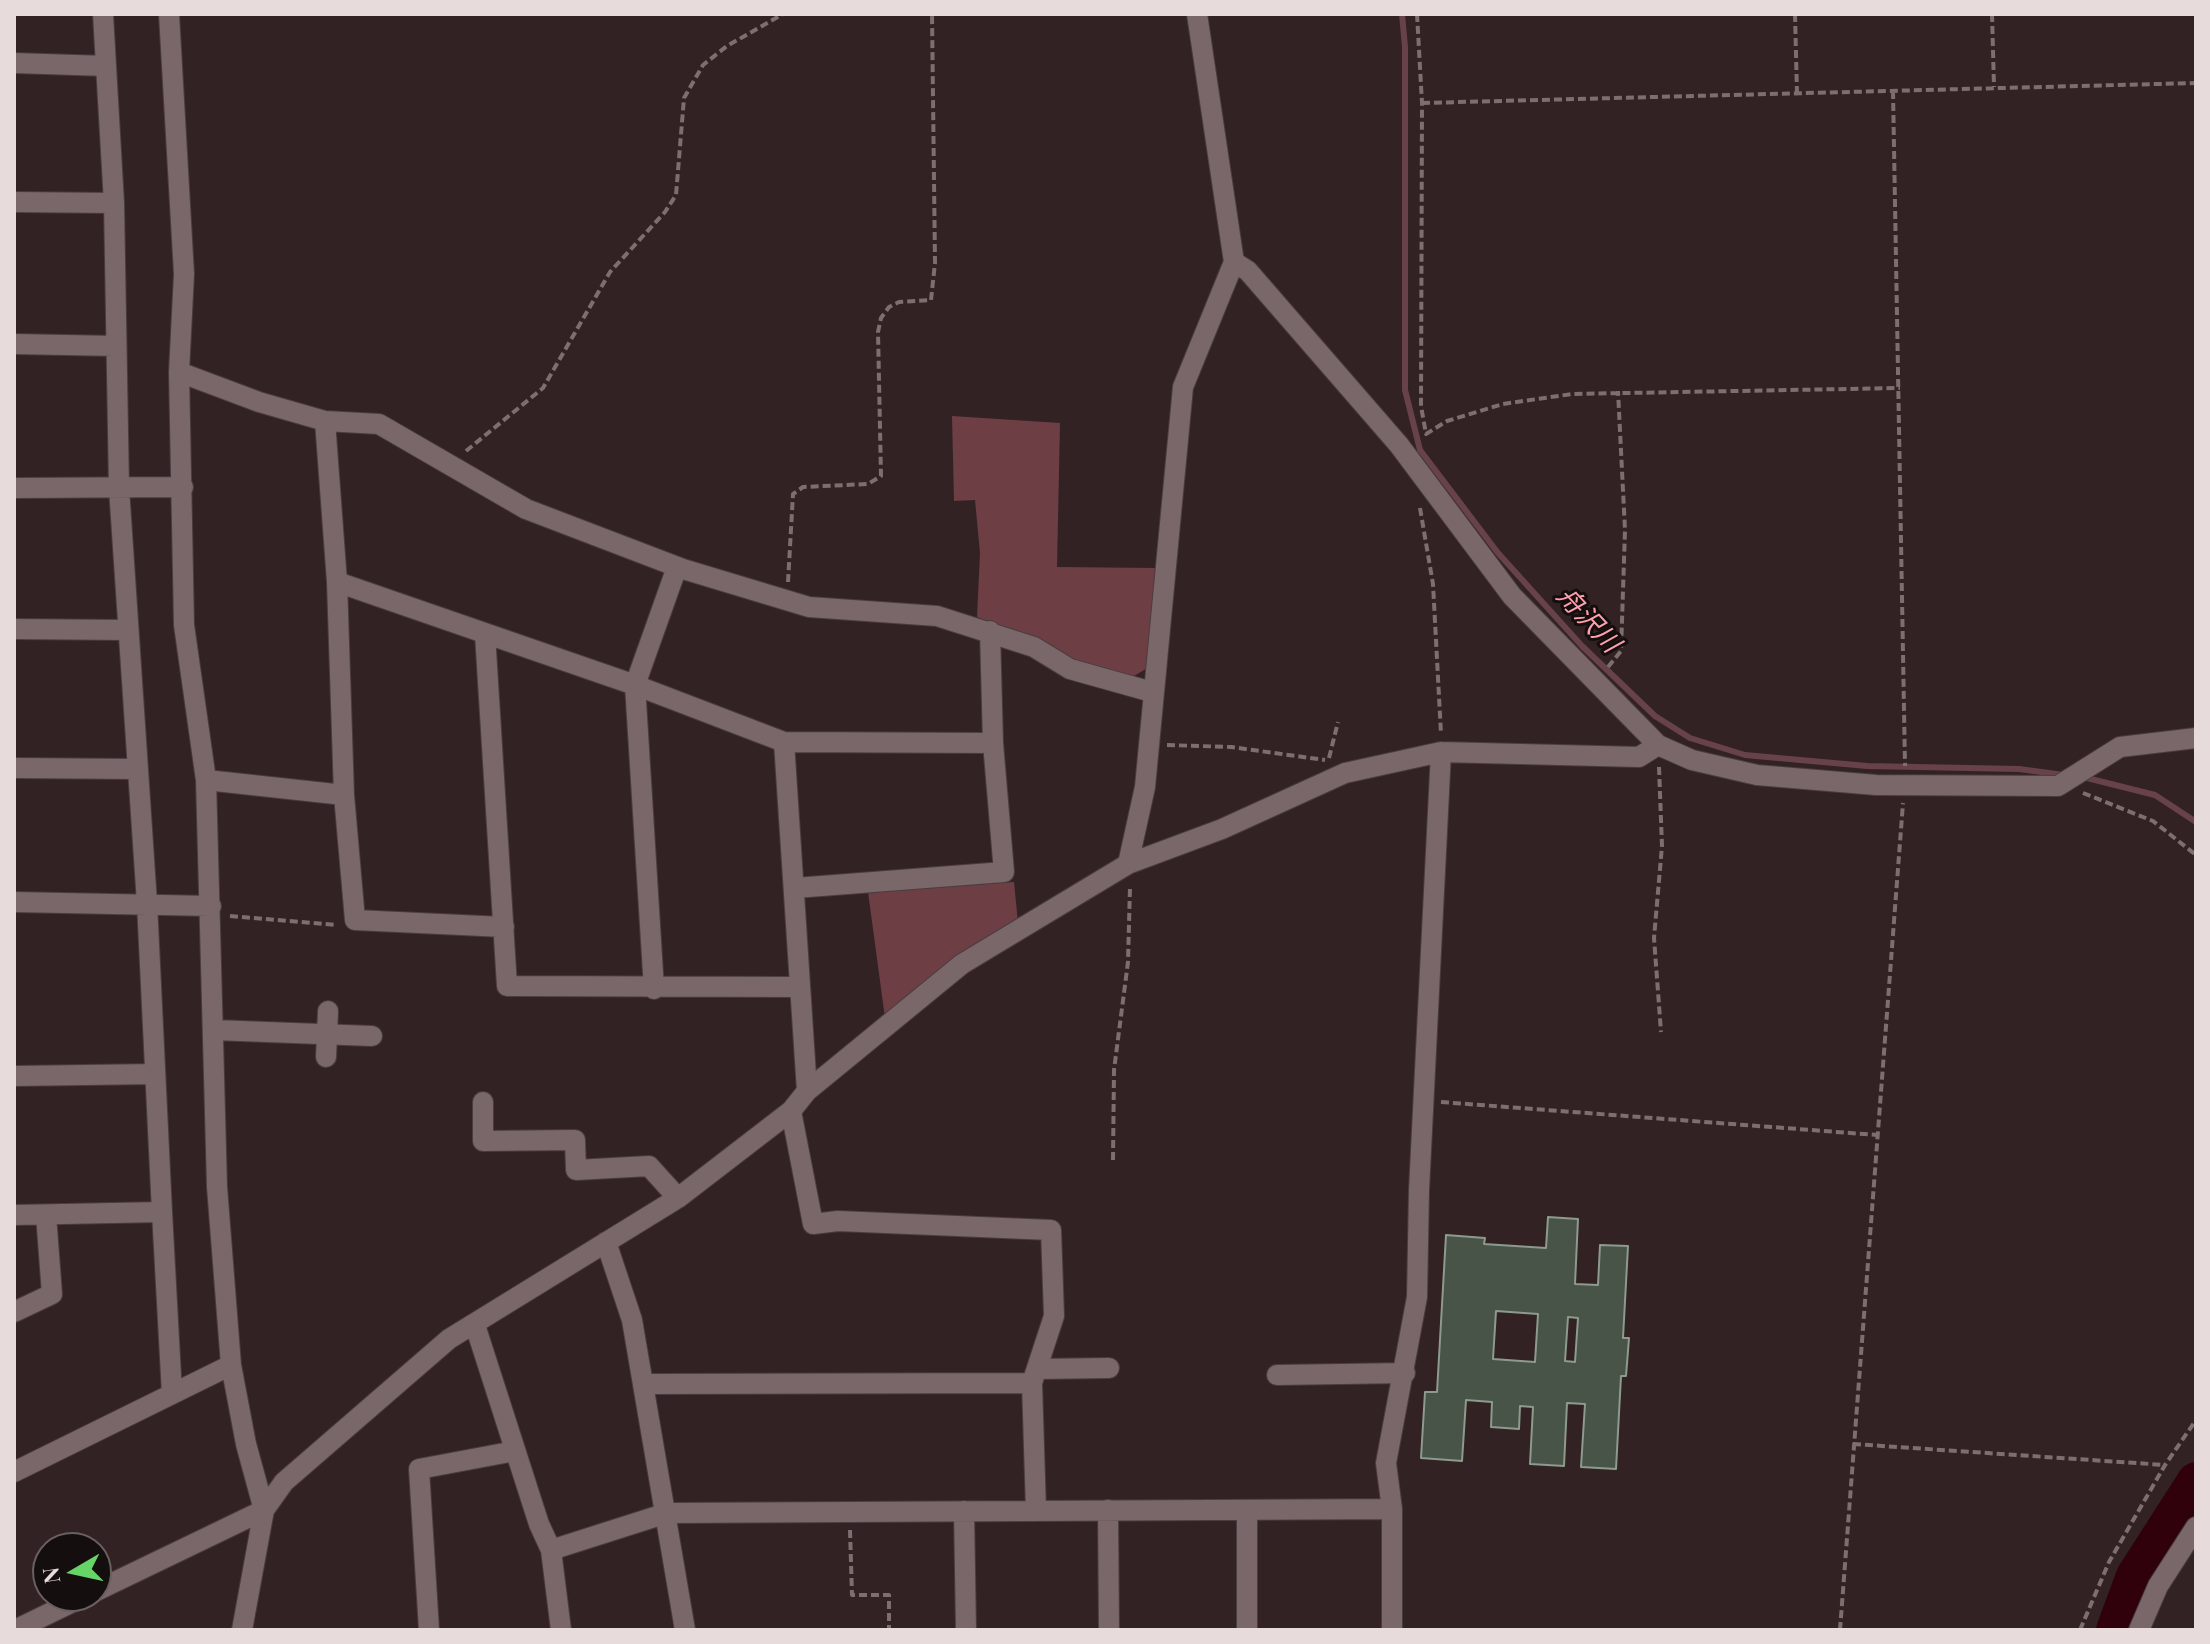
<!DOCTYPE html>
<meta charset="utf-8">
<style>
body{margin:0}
#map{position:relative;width:2210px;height:1644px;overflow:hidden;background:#322224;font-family:"Playfair Display",serif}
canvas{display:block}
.frame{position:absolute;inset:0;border:16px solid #e7dbdc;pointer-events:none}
.north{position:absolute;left:32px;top:1532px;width:80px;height:80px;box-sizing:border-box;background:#150e0e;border:2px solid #696060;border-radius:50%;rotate:261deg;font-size:22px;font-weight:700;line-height:32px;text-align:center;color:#e7dbdc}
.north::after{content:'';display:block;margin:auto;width:28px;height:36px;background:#66d466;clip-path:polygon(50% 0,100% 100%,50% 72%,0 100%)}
</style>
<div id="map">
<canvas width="2210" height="1644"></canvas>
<div class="frame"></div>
<div class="north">N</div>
</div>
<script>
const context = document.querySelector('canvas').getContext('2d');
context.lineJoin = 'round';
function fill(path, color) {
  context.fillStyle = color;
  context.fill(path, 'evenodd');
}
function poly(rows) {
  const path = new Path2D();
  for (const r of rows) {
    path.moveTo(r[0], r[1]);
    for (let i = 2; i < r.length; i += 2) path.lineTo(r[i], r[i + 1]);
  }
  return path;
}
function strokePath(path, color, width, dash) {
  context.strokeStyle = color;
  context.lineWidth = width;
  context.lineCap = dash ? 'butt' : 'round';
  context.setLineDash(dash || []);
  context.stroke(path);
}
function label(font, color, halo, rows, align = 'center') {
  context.font = font + ' "Playfair Display","Noto Sans JP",serif';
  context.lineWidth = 6;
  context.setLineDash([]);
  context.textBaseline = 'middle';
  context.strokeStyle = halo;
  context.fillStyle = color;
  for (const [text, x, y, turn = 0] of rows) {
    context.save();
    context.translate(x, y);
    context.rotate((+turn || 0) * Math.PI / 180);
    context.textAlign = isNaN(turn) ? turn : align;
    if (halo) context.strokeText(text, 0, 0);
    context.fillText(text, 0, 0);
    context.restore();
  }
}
fill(poly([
 [952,416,1060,423,1057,567,1157,568,1146,669,1132,677,1079,661,977,617,980,553,975,500,954,501],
 [1014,882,1018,923,885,1018,868,892]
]), '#6e3e45');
strokePath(poly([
 [1402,14,1405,47,1405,390,1420,450,1498,553,1582,646,1655,716,1690,738,1745,755,1867,766,2019,769,2064,775],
 [2083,777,2155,795,2196,822]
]), '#67424a', 6);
strokePath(poly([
 [2115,1630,2135,1576,2196,1481]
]), '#30000b', 38);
const building = poly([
 [1548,1217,1578,1219,1575,1284,1598,1285,1600,1245,1628,1246,1623,1338,1629,1338,1626,1376,1621,1376,1616,1469,1581,1467,1585,1404,1567,1403,1564,1466,1530,1464,1533,1407,1520,1406,1519,1429,1491,1427,1492,1402,1466,1400,1462,1461,1421,1458,1425,1392,1437,1392,1446,1235,1485,1238,1484,1244,1546,1248,1548,1217],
 [1496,1311,1538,1314,1535,1362,1493,1359,1496,1311],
 [1568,1317,1578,1318,1575,1362,1565,1361,1568,1317]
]);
fill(building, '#485448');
strokePath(building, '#8d9a8c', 2);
const minor = poly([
 [169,14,184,274,179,372,184,625,206,780,217,1187,231,1365,246,1444,264,1510],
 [14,63,106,66],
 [14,202,114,203],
 [1234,262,1248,271,1399,445,1512,596,1658,745,1692,760,1757,775,1876,785,2058,786,2120,747,2196,738],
 [14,344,116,346],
 [179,372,259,402,325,421,379,424,526,509,683,569,809,607,937,616,1034,647,1070,669,1152,692],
 [325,421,337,582,344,795,355,920,504,927],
 [14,488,183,487],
 [337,582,635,685,784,742,993,743],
 [14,629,127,630],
 [485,634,507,986,799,987],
 [784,742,807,1091],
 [14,768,137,769],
 [206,780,344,795],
 [1128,864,1145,787,1183,387,1234,262,1197,14],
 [795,888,1004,872,993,743,990,631],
 [14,902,211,906],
 [654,989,635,685,677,567],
 [214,1030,372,1036],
 [326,1057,328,1011],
 [14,1076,155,1074],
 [483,1102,483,1141,575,1140,576,1170,649,1166,678,1198],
 [791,1111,813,1224,838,1221,1051,1230,1054,1316,1032,1383],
 [162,1212,172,1394],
 [14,1215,162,1212,147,903,119,488,114,203,103,14],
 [606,1242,632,1320,685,1630],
 [14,1312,52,1294,46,1215],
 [475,1325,539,1524,551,1550,561,1630],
 [1037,1369,1109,1368],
 [1277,1375,1405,1373],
 [644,1384,1032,1383,1036,1511],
 [14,1472,231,1365],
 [1108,1510,1109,1630],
 [964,1511,966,1630],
 [551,1550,667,1513,1392,1509],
 [96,1591,264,1510],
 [15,1630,85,1596],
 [242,1630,264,1510,284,1482,449,1339,678,1198,791,1111,807,1091,962,964,1128,864,1222,829,1345,773,1441,752,1639,757,1658,745],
 [429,1630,419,1469,515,1451],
 [1247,1630,1247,1510],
 [1392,1630,1392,1509,1386,1463,1417,1297,1419,1190,1441,752],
 [2139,1630,2158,1586,2196,1527]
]);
strokePath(minor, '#4a3d3f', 22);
strokePath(poly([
 [1417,14,1422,103,1421,406,1426,434,1447,421,1503,404,1572,394,1900,388],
 [1795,14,1797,94],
 [1992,14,1994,87],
 [1893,91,1905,766],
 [1422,103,2196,83],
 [466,451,543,388,610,272,665,212,676,195,684,98,703,65,727,46,783,14],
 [1420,508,1433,584,1441,734],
 [788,582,793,494,803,487,868,484,881,476,878,332,881,318,889,307,899,302,931,300,935,263,932,14],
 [1608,667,1621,651,1625,530,1618,391],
 [1167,745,1231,747,1325,760],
 [1329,758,1338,722],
 [1659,767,1662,846,1654,938,1661,1032],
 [2083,793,2153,821,2196,855],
 [230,916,337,925],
 [1441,1102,1877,1135],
 [1113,1160,1114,1070,1128,962,1130,887],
 [1853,1444,2165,1465],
 [850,1530,852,1595,889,1595,889,1630],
 [1840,1630,1903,803],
 [2080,1630,2109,1562,2165,1465,2196,1420]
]), '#7d6f70', 4, [8, 4]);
strokePath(minor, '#7a6769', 20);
label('italic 26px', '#ffa0ad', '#150e0e', [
 ["舟沢川",1588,620,47]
]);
</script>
